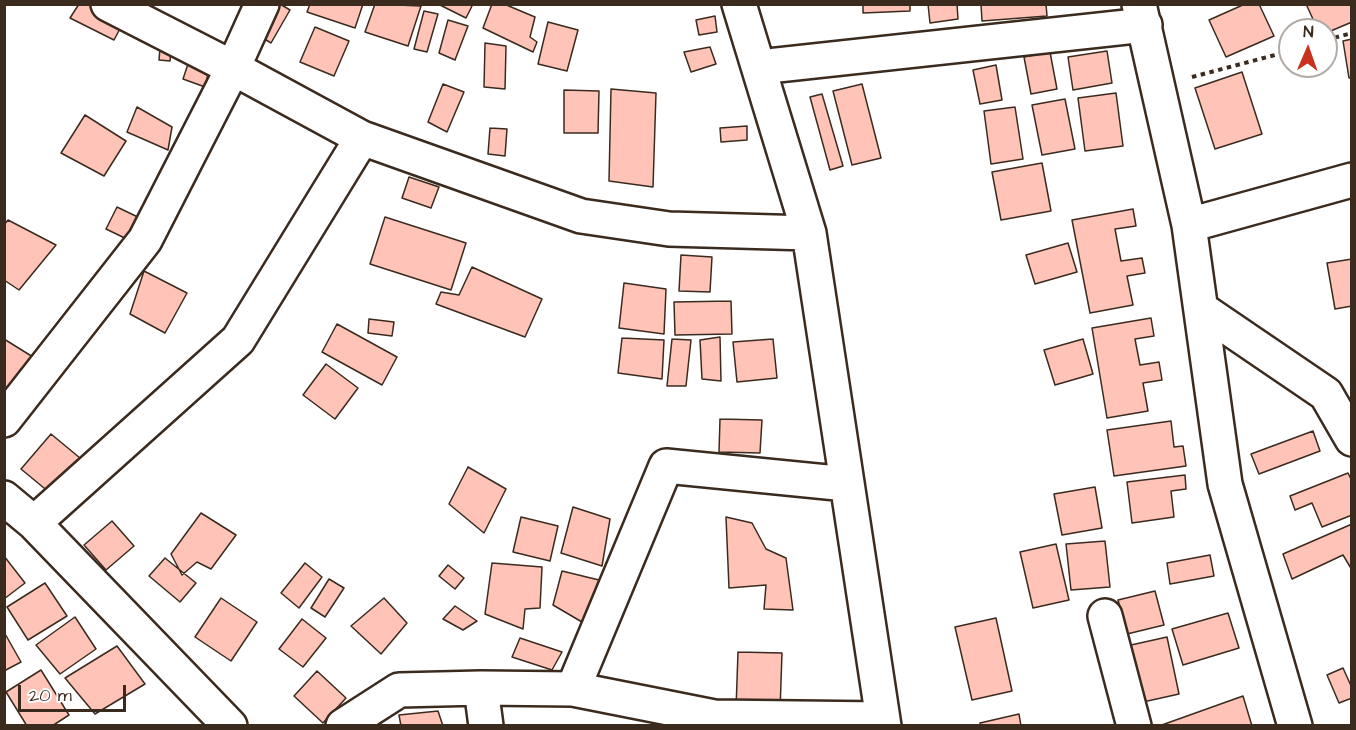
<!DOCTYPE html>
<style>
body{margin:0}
#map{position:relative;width:1356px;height:730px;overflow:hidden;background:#fff;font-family:"Architects Daughter",sans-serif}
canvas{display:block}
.frame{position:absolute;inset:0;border:6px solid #3b2a1e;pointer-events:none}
.north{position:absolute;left:1278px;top:18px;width:60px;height:60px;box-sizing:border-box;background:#fff;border:2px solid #b1aaa5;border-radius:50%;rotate:2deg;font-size:16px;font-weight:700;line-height:24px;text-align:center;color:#3b2a1e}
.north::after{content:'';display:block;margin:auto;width:21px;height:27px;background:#c8321e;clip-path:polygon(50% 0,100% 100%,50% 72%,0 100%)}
.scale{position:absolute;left:18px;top:685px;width:108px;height:27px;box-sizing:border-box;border:3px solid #3b2a1e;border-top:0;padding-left:8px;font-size:18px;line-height:21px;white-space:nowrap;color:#3b2a1e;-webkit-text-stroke:4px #fff;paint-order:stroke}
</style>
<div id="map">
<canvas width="1356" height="730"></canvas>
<div class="frame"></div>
<div class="north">N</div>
<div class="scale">20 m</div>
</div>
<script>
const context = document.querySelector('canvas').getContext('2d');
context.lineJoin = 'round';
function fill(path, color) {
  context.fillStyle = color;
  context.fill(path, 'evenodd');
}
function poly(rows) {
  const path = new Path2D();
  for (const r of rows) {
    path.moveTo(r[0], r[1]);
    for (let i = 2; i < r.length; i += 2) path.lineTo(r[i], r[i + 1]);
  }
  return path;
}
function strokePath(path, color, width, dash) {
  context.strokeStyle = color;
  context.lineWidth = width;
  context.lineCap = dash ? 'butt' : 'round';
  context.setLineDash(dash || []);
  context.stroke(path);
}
const building = poly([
 [79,4,97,4,124,21,114,40,70,18,79,4],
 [272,4,280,4,290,10,271,43,255,33,272,4],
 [310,4,363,4,355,28,307,12,310,4],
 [375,4,421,6,408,46,365,32,375,4],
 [438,4,473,4,466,18,438,4],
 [492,4,504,4,535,17,530,37,537,42,533,52,483,28,492,4],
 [863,4,910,4,910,11,863,13,863,4],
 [928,4,957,4,958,19,930,23,928,4],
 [981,4,1046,4,1047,16,982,21,981,4],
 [1245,4,1259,4,1274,36,1226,57,1209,20,1245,4],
 [1306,4,1352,4,1352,22,1326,33,1326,30,1318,30,1306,4],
 [424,11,438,14,427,52,414,49,424,11],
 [715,16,717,32,699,35,696,20,715,16],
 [448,20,468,26,455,60,439,53,448,20],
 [548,22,578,30,567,71,538,64,548,22],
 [315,27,349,41,334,76,300,62,315,27],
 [1352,39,1352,78,1349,78,1343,41,1352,39],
 [485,43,506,46,505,89,484,87,485,43],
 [710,47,716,64,691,72,684,52,710,47],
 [160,48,171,50,170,61,159,60,160,48],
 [1107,51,1112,83,1073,90,1068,57,1107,51],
 [1050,52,1057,89,1031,94,1024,57,1050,52],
 [190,58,209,70,205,87,183,79,190,58],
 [996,65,1002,100,980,104,973,70,996,65],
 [1242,72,1262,134,1215,149,1195,88,1242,72],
 [443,84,464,92,447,132,428,122,443,84],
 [862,84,881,158,852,165,833,91,862,84],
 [611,89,656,93,653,187,609,181,611,89],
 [564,90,599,91,598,133,564,133,564,90],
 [1116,93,1123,146,1085,151,1078,98,1116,93],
 [822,94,843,166,830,170,810,97,822,94],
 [1065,99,1075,149,1042,155,1032,105,1065,99],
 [137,107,172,127,168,150,127,132,137,107],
 [1015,107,1023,159,991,164,984,111,1015,107],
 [85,115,126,141,104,176,61,153,85,115],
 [747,126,747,140,721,142,720,128,747,126],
 [490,128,507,129,505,156,488,154,490,128],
 [1042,163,1051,211,1001,220,992,172,1042,163],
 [409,177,439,187,431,208,402,198,409,177],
 [117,207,144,220,133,242,106,229,117,207],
 [1133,209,1136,226,1115,229,1121,261,1142,258,1145,273,1127,276,1133,305,1090,313,1072,220,1133,209],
 [385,217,466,243,451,290,370,264,385,217],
 [8,220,56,245,19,290,4,280,4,225,8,220],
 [1068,243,1077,272,1035,284,1026,255,1068,243],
 [681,255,712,257,710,292,679,291,681,255],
 [1352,259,1352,306,1335,309,1327,263,1352,259],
 [472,267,542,299,525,337,436,304,441,292,459,295,472,267],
 [144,271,187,293,165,333,130,314,144,271],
 [624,283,666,289,664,334,619,328,624,283],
 [731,301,732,334,675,335,674,302,731,301],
 [1151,318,1154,336,1135,339,1140,365,1159,362,1162,380,1143,383,1148,411,1107,418,1092,328,1151,318],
 [369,319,394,322,392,336,368,333,369,319],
 [337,324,397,357,382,385,322,352,337,324],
 [720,337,721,381,702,379,700,340,720,337],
 [622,338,664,340,662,379,618,373,622,338],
 [4,339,33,357,4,397,4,339],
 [672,339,691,340,686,386,667,386,672,339],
 [773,339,777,378,737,382,733,342,773,339],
 [1083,339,1093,374,1055,385,1044,350,1083,339],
 [326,364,358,388,335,419,303,395,326,364],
 [720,419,762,420,760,453,719,452,720,419],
 [1171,421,1174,447,1183,446,1186,466,1114,476,1107,430,1171,421],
 [1313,431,1320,451,1259,474,1251,454,1313,431],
 [51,434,80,458,50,493,21,469,51,434],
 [468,467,506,489,484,533,449,504,468,467],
 [1348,473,1352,481,1352,515,1322,527,1312,503,1295,510,1290,496,1348,473],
 [1185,475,1186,489,1171,491,1174,517,1132,523,1127,482,1185,475],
 [1095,487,1102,528,1062,535,1054,494,1095,487],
 [573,507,610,519,602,566,561,553,573,507],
 [201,513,236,535,211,569,197,562,182,575,171,554,201,513],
 [521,517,558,526,550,561,513,552,521,517],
 [726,517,752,523,766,549,786,558,793,610,764,609,766,585,729,588,726,517],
 [112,521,134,546,106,570,84,545,112,521],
 [1352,524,1352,570,1343,555,1292,579,1283,554,1352,524],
 [1105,541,1110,587,1071,590,1066,544,1105,541],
 [1056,544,1069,600,1033,608,1020,552,1056,544],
 [1210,555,1214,576,1170,584,1167,563,1210,555],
 [4,556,25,583,4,599,4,556],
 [165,558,196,583,180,602,149,576,165,558],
 [305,563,322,577,299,608,281,593,305,563],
 [492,563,542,567,540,608,525,609,523,629,485,614,492,563],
 [448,565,464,578,455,589,439,576,448,565],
 [562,571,599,580,582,622,553,605,562,571],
 [329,579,344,588,325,617,311,608,329,579],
 [45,583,67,616,28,640,7,607,45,583],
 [1155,591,1164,625,1127,634,1118,600,1155,591],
 [221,598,257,622,231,661,195,637,221,598],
 [384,598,407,623,381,654,351,626,384,598],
 [455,606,477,621,463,630,443,619,455,606],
 [1228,613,1239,648,1183,665,1172,629,1228,613],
 [75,617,96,649,60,674,36,645,75,617],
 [996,618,1012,691,972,700,955,627,996,618],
 [302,619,326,638,303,667,279,649,302,619],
 [4,632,21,662,4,671,4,632],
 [1167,637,1179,694,1143,702,1131,645,1167,637],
 [520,638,562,652,552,670,512,657,520,638],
 [117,646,145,684,95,714,65,678,117,646],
 [738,652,782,653,780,711,736,709,738,652],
 [1343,668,1352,688,1352,698,1339,703,1327,675,1343,668],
 [41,670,69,715,52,726,27,726,6,692,41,670],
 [317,671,346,698,323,723,294,696,317,671],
 [1243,696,1252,726,1159,726,1243,696],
 [438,711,443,726,401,726,399,715,438,711],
 [1019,714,1021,726,981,726,980,723,1019,714]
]);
fill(building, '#ffc3b8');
strokePath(building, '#3b2a1e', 1.5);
const minor = poly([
 [108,4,233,68,362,138,581,216,669,229,809,233],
 [739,4,809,233,884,726],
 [1139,4,1189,225,1225,484,1295,726],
 [759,67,1145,25],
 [1189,225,1352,180],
 [1201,309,1326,394,1352,439],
 [4,420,145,240,233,68,262,4],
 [4,498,34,523,230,726],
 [34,523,238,340,362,138],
 [1105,616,1134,726],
 [481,688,486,726],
 [573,689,666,466,847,484],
 [343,726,399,690,481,688,573,689,714,717,882,719]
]);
strokePath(minor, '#3b2a1e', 38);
strokePath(poly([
 [1326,40,1352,33],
 [1192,77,1290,51]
]), '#3b2a1e', 4, [4.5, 4.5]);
strokePath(minor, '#fff', 33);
</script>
